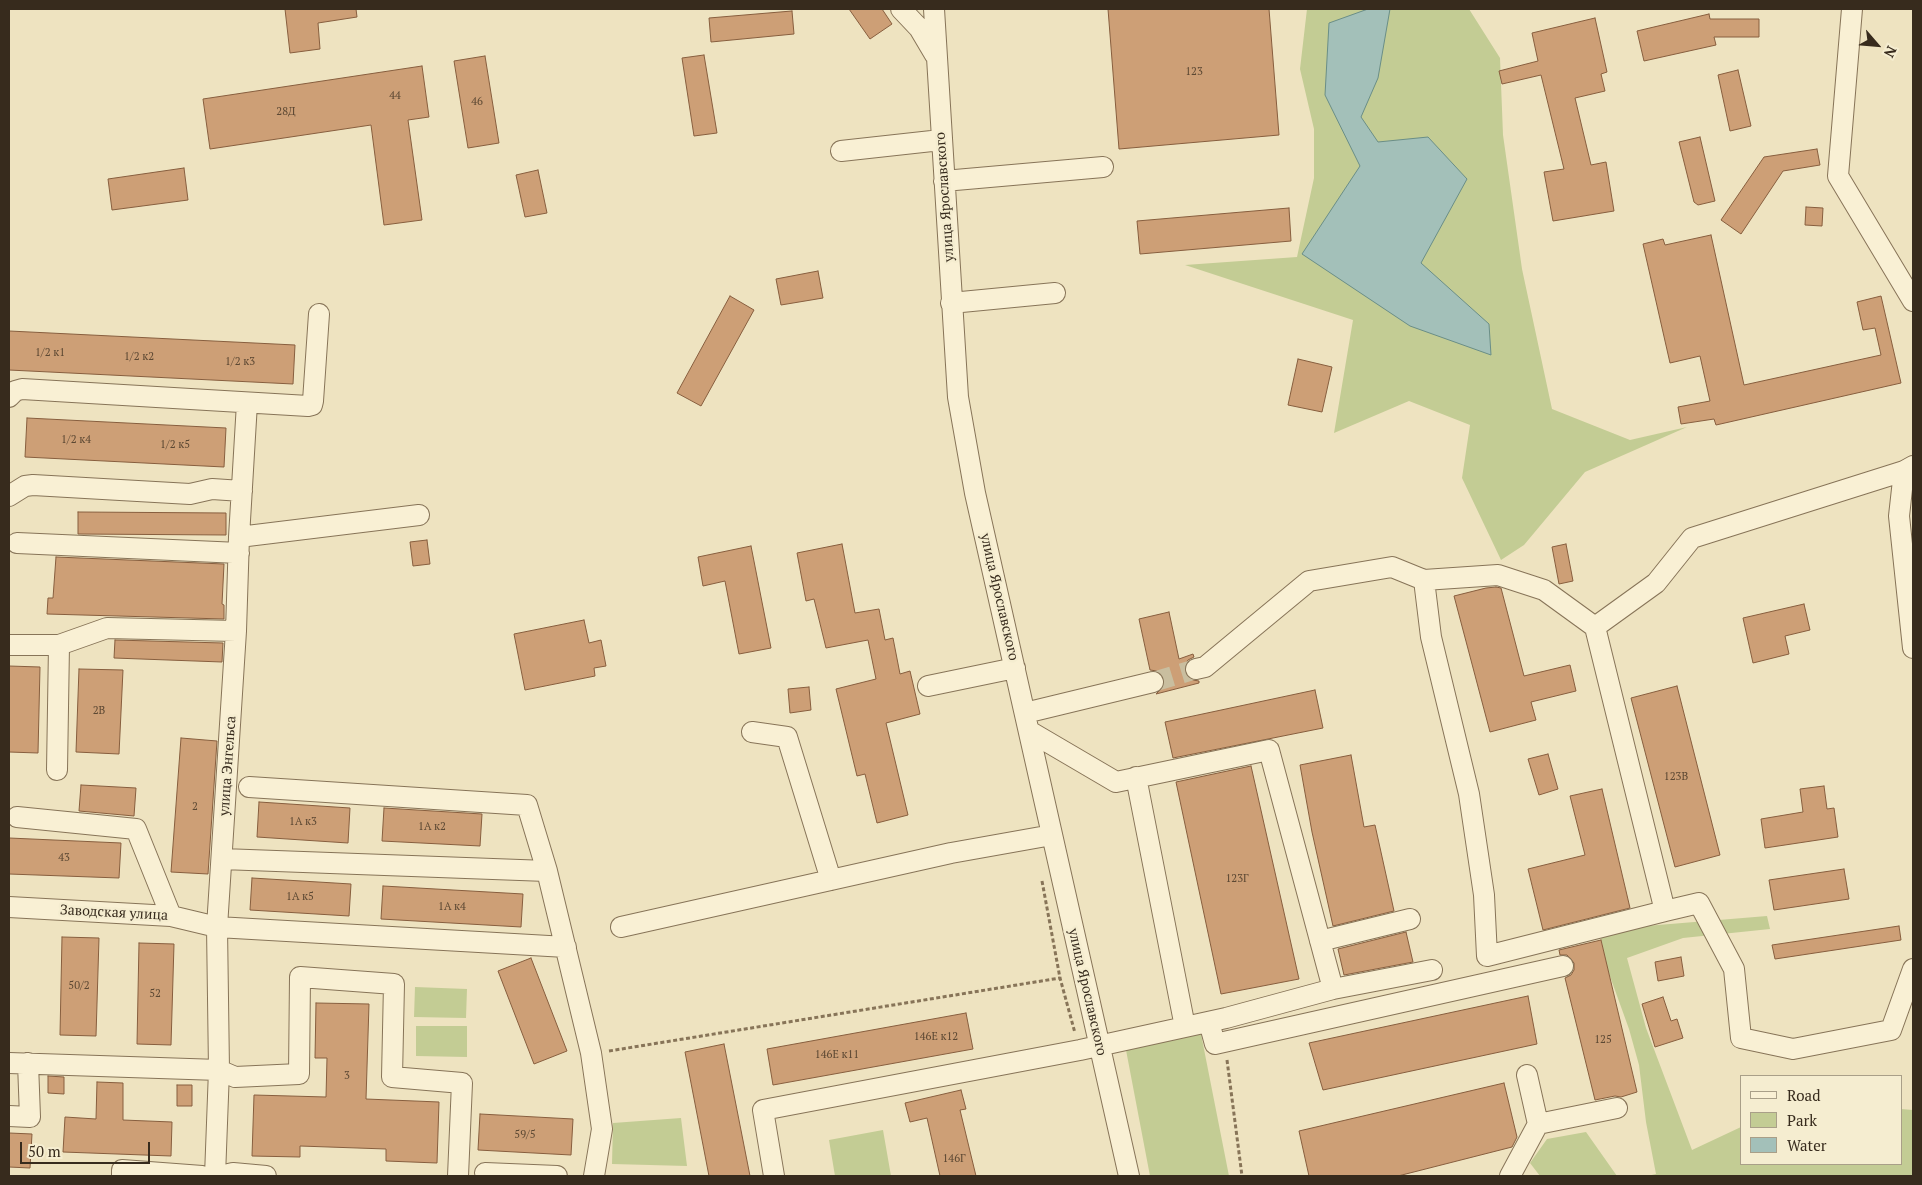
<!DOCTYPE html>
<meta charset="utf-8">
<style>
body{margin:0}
#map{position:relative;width:1922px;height:1185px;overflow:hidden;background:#eee3c0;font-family:"PT Serif",serif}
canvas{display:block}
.frame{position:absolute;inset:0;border:10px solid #372b1d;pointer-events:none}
.legend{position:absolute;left:1740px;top:1075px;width:162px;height:90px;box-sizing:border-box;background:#f5edd0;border:1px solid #a99f88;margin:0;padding:6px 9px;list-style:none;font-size:15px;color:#372b1d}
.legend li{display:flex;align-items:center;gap:10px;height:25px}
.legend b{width:25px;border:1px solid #a99f88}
.north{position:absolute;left:1852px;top:20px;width:50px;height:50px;-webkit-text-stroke:4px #f5edd0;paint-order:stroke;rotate:117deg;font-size:14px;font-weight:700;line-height:20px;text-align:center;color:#372b1d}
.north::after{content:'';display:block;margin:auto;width:18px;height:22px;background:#372b1d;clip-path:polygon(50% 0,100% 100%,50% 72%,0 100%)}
.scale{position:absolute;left:20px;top:1142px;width:130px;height:22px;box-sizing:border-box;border:2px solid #372b1d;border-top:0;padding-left:6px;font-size:15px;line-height:18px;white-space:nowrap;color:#372b1d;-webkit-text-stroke:4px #f5edd0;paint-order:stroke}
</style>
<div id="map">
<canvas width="1922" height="1185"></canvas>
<div class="frame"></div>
<ul class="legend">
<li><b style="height:6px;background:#f9f0d4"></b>Road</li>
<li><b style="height:14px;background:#c3cc94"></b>Park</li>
<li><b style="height:14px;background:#a3c0b9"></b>Water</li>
</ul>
<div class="north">N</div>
<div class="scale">50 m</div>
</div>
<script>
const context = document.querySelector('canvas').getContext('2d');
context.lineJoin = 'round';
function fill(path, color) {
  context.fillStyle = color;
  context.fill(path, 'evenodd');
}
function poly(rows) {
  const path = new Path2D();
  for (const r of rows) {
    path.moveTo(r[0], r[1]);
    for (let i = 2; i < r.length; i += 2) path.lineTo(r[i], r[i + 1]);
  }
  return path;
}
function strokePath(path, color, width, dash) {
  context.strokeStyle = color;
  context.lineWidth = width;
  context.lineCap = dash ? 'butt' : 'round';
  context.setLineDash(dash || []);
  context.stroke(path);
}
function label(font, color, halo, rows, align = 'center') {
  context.font = font + ' "PT Serif",serif';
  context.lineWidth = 5;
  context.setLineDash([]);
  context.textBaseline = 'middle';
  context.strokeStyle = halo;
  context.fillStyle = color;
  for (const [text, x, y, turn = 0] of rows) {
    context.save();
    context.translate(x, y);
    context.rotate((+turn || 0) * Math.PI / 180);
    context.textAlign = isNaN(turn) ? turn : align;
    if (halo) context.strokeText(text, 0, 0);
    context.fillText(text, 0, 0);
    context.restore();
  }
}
fill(poly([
 [1307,9,1469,9,1500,58,1503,135,1522,269,1552,409,1630,440,1687,427,1585,472,1524,545,1501,560,1462,478,1470,425,1409,401,1334,433,1353,320,1185,265,1297,257,1314,178,1314,129,1300,69],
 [1767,916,1770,929,1683,938,1627,958,1646,1028,1692,1150,1741,1127,1741,1164,1901,1164,1901,1109,1913,1110,1913,1176,1647,1176,1656,1174,1646,1122,1639,1065,1629,1029,1607,968,1601,938,1646,926],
 [415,987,467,989,466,1018,414,1017],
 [416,1026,467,1026,467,1057,416,1056],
 [1201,1034,1229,1176,1150,1176,1126,1050],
 [681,1118,687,1166,612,1164,613,1123],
 [883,1130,891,1176,835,1176,829,1140],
 [1586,1132,1617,1176,1540,1176,1530,1163,1547,1139]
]), '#c3cc94');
const water = poly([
 [1368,9,1390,9,1378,78,1361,117,1378,142,1428,137,1467,179,1421,263,1489,324,1491,355,1410,326,1302,254,1360,166,1325,95,1329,23,1368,9]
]);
fill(water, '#a3c0b9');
strokePath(water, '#6a8e87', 1);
const building = poly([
 [285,9,356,9,357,17,318,23,320,49,290,53,285,9],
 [849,9,882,9,892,24,870,39,849,9],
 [1108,9,1269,9,1279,135,1119,149,1108,9],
 [792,11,794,34,711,42,709,18,792,11],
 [1709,14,1710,19,1759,19,1759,37,1714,37,1716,45,1644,61,1637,31,1709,14],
 [1595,18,1607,72,1601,74,1605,91,1575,98,1591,165,1606,162,1614,211,1553,221,1544,172,1564,169,1541,75,1502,84,1499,71,1538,61,1532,33,1595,18],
 [704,55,717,133,694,136,682,58,704,55],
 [485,56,499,143,468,148,454,61,485,56],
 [422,66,429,117,408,120,422,220,384,225,371,125,210,149,203,99,422,66],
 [1738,70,1751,126,1730,131,1718,75,1738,70],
 [1700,137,1715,201,1698,205,1694,202,1679,142,1700,137],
 [1817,149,1820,165,1783,171,1741,234,1721,220,1764,157,1817,149],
 [184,168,188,200,112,210,108,179,184,168],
 [538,170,547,213,525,217,516,175,538,170],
 [1806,207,1823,208,1822,226,1805,225,1806,207],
 [1289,208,1291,241,1140,254,1137,221,1289,208],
 [1711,235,1744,385,1881,355,1875,328,1863,330,1857,302,1881,296,1901,383,1716,425,1714,419,1681,424,1678,407,1710,401,1700,356,1670,363,1643,244,1663,239,1665,245,1711,235],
 [818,271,823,298,781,305,776,279,818,271],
 [730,296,754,310,701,406,677,393,730,296],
 [9,331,295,345,293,384,9,370,9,331],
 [1298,359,1332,367,1322,412,1288,405,1298,359],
 [27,418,226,428,224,467,25,457,27,418],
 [78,512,226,513,226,535,78,534,78,512],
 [427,540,430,564,413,566,410,542,427,540],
 [842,544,855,613,879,609,885,640,893,638,900,674,910,671,920,714,886,723,908,815,877,823,865,774,857,776,836,689,876,679,868,640,826,648,814,599,806,601,797,553,842,544],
 [1566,544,1573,581,1559,584,1552,547,1566,544],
 [751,546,771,648,739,654,725,581,703,586,698,557,751,546],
 [56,557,224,564,222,604,224,605,224,619,47,614,48,598,53,598,56,557],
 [1496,587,1501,588,1524,676,1570,665,1576,691,1531,702,1536,720,1490,732,1454,596,1486,588,1496,587],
 [1804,604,1810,630,1785,636,1789,654,1753,663,1743,618,1804,604],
 [1169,612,1179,659,1193,654,1194,657,1188,660,1185,665,1184,671,1188,677,1193,680,1199,681,1199,683,1156,694,1164,686,1165,680,1161,674,1157,671,1150,670,1139,619,1169,612],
 [584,620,589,643,601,640,606,666,594,668,595,676,525,690,514,634,584,620],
 [115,640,223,643,222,662,114,658,115,640],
 [9,666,40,667,38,753,9,752,9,666],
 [79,669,123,670,119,754,76,752,79,669],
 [1677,686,1720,855,1675,867,1631,698,1677,686],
 [809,687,811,710,790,713,788,689,809,687],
 [1315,690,1323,728,1173,758,1165,722,1315,690],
 [181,738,217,741,208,874,171,872,181,738],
 [1548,754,1558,789,1539,795,1528,759,1548,754],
 [1351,755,1364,827,1375,825,1394,911,1333,926,1312,832,1300,765,1351,755],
 [1251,766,1299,979,1221,994,1176,782,1251,766],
 [81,785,136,788,134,816,79,811,81,785],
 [1824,786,1827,809,1834,808,1838,837,1765,848,1761,819,1803,812,1800,789,1824,786],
 [1602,789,1630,908,1543,930,1528,869,1585,855,1570,796,1602,789],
 [259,802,350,808,348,843,257,837,259,802],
 [384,808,482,814,480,846,382,841,384,808],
 [9,838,121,843,119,878,9,874,9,838],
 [1844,869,1849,899,1774,910,1769,880,1844,869],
 [252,878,351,884,349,916,250,910,252,878],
 [383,886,523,894,521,927,381,919,383,886],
 [1899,926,1901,940,1775,959,1772,945,1899,926],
 [1406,932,1413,962,1344,975,1338,949,1406,932],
 [62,937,99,938,96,1036,60,1035,62,937],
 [1601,940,1637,1092,1621,1097,1615,1096,1595,1100,1565,978,1571,975,1574,970,1574,963,1567,955,1560,955,1559,950,1601,940],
 [139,943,174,944,171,1045,137,1044,139,943],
 [1681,957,1684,976,1658,981,1655,962,1681,957],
 [531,958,567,1051,534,1064,498,971,531,958],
 [1528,996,1537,1044,1323,1090,1309,1043,1528,996],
 [1663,997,1671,1021,1677,1019,1683,1038,1655,1047,1642,1004,1663,997],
 [316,1003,369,1004,366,1099,439,1102,437,1163,386,1161,386,1149,300,1146,300,1157,252,1156,254,1095,326,1097,327,1058,315,1058,316,1003],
 [966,1013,973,1049,773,1085,767,1049,966,1013],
 [724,1044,750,1176,709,1176,685,1052,724,1044],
 [48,1076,64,1077,64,1094,48,1093,48,1076],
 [97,1082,123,1083,123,1120,172,1122,171,1156,63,1152,65,1117,96,1119,97,1082],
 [1504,1083,1517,1137,1512,1147,1398,1176,1309,1176,1299,1131,1504,1083],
 [177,1085,192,1085,192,1106,177,1106,177,1085],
 [961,1090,966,1109,960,1110,976,1176,940,1176,927,1118,910,1122,905,1103,961,1090],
 [480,1114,573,1119,571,1155,478,1150,480,1114],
 [9,1133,32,1134,30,1168,9,1167,9,1133]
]);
fill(building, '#cd9f76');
strokePath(building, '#875e3e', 1);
strokePath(poly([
 [1153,682,1196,669]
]), '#c9be9f', 20, [20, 10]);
const minor = poly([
 [901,9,919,28,935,55],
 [934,9,958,397,975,493,1129,1176],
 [1852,9,1838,176,1913,301],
 [841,151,941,140],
 [944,181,1103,167],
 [951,303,1055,293],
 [9,397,15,391,22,389,308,406,312,405,313,401,319,314],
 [1904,471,1899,516,1913,648],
 [9,496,25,486,33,485,190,494,212,489,242,491],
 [239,537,247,403],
 [17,543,239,553],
 [1424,580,1431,637,1469,794,1484,895,1487,956,1665,911,1595,627],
 [9,645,59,645],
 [1196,669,1205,667,1309,581,1392,567,1424,580,1498,575,1544,590,1595,627,1656,583,1692,538,1904,471,1913,466],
 [928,686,1015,668],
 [1025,713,1153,682],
 [1029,731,1116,782,1269,750,1333,989],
 [752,732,787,737,831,880],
 [57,770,59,645,107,628,236,631],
 [1136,777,1185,1027],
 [249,787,527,805,547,871,591,1053,602,1129,594,1176],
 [17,817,136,829,171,916],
 [222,859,547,871],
 [9,907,171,916,217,927,566,947],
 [1665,911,1699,903,1734,969,1741,1038,1793,1049,1891,1030,1913,969],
 [621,927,951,853,1052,835],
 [1320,941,1410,919],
 [1209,1022,1215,1044,1563,966],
 [9,1063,219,1070,235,1077,299,1074,300,977,394,984,392,1077,462,1083,458,1176],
 [9,1116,30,1117,28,1063],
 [1538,1124,1617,1108],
 [485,1173,557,1176],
 [122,1176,122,1170,202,1176],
 [215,1176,219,1070,217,927,236,631,239,537,419,515],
 [220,1176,233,1173,266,1176],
 [774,1176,763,1110,1080,1050,1226,1018,1333,989,1432,970],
 [1510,1176,1538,1124,1527,1075]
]);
strokePath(minor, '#877458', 22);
strokePath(poly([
 [1042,881,1060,978,1075,1033],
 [609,1051,1060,978],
 [1227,1060,1242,1176]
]), '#877458', 3, [4, 2.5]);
strokePath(minor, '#f9f0d4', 20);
label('11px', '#5c4833', null, [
 ["123",1194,72],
 ["44",395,96],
 ["46",477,102],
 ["28Д",286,112],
 ["1/2 к1",50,353],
 ["1/2 к2",139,357],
 ["1/2 к3",240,362],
 ["1/2 к4",76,440],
 ["1/2 к5",175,445],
 ["2В",99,711],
 ["123В",1676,777],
 ["2",195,807],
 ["1А к3",303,822],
 ["1А к2",432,827],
 ["43",64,858],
 ["123Г",1237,879],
 ["1А к5",300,897],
 ["1А к4",452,907],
 ["50/2",79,986],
 ["52",155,994],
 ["146Е к12",936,1037],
 ["125",1603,1040],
 ["146Е к11",837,1055],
 ["3",347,1076],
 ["59/5",525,1135],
 ["146Г",954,1159]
]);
label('14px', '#372b1d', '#f5edd0', [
 ["улица Ярославского",945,197,-94],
 ["улица Ярославского",999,597,77],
 ["улица Энгельса",228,766,-86],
 ["Заводская улица",114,913,3],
 ["улица Ярославского",1087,992,77]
]);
</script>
